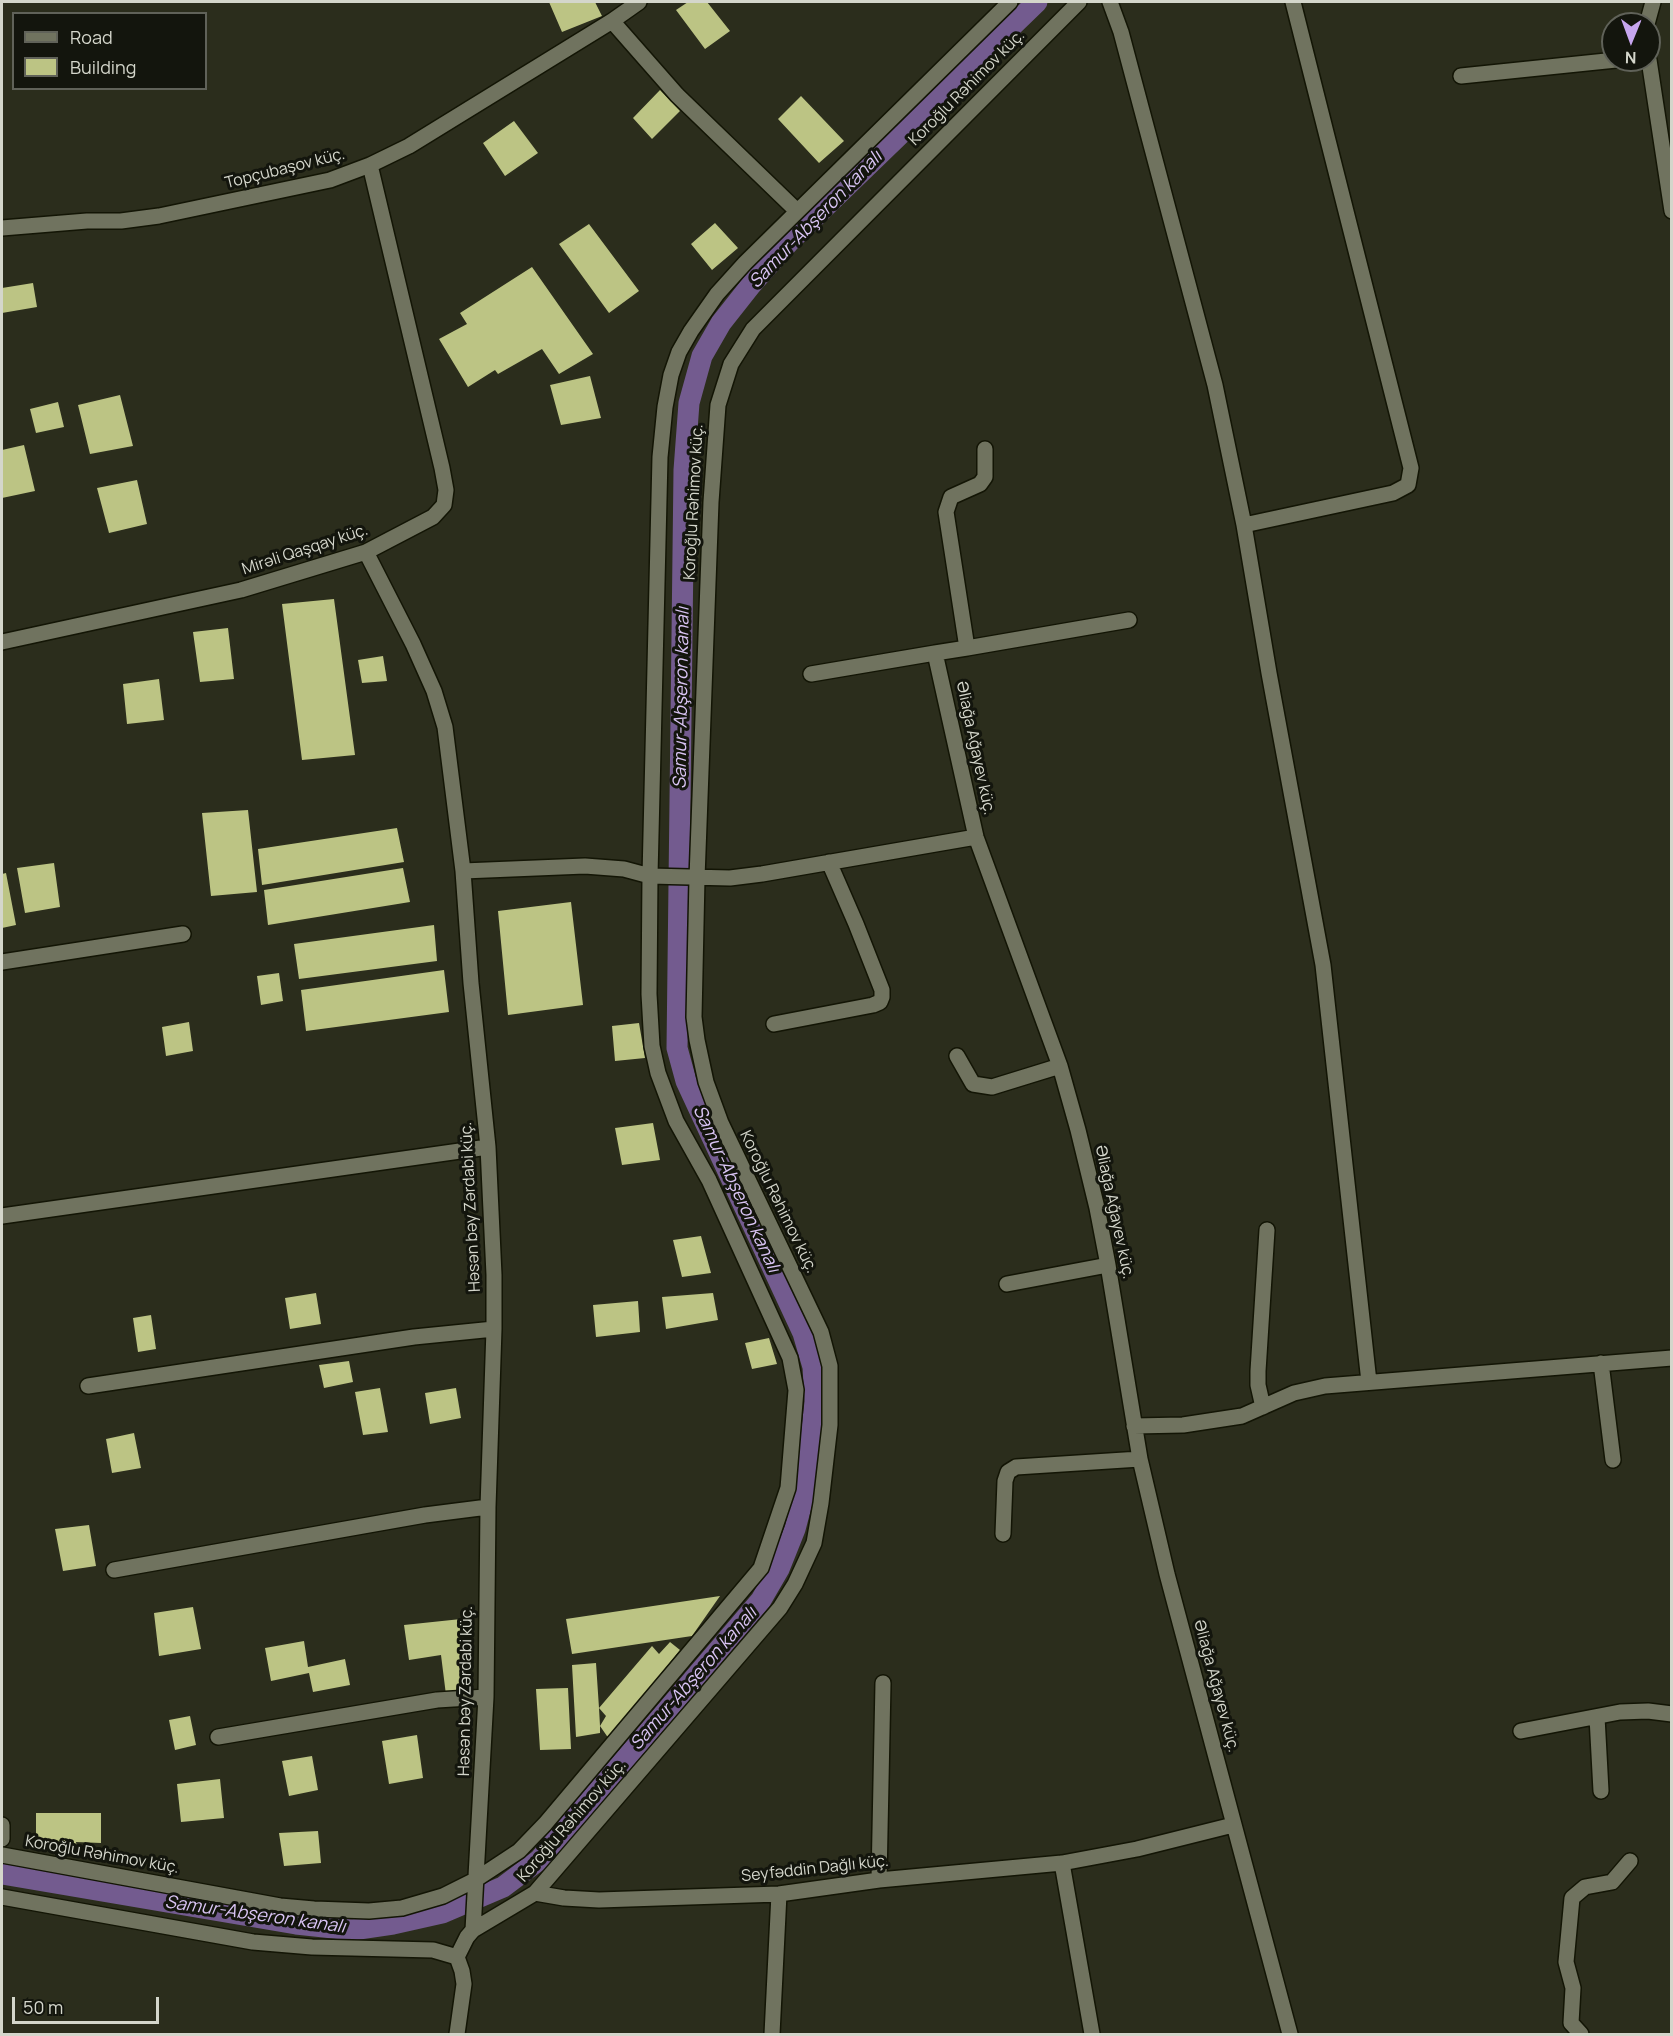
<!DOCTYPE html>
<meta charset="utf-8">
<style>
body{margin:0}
#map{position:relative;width:1673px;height:2036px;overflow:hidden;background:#2b2d1c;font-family:Manrope,sans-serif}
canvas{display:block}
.frame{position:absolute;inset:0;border:3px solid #d4d6cb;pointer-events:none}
.legend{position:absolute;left:12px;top:12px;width:195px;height:78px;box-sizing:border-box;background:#13150d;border:2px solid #606259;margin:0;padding:8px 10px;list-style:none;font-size:18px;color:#d4d6cb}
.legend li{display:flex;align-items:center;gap:12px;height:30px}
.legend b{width:30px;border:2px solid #606259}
.north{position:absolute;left:1601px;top:12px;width:60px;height:60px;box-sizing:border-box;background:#13150d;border:2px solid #606259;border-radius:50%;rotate:181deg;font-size:16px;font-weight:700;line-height:24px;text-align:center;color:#d4d6cb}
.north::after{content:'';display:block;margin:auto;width:21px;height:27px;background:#c7a6ef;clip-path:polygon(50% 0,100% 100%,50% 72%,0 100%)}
.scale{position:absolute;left:12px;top:1997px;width:147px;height:27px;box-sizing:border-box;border:3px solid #d4d6cb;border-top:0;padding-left:8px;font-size:18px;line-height:21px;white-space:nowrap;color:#d4d6cb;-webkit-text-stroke:4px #13150d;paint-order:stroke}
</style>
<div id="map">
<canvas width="1673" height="2036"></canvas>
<div class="frame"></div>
<ul class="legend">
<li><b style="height:8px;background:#70735f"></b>Road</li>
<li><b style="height:16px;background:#bcc484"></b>Building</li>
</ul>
<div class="north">N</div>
<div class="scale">50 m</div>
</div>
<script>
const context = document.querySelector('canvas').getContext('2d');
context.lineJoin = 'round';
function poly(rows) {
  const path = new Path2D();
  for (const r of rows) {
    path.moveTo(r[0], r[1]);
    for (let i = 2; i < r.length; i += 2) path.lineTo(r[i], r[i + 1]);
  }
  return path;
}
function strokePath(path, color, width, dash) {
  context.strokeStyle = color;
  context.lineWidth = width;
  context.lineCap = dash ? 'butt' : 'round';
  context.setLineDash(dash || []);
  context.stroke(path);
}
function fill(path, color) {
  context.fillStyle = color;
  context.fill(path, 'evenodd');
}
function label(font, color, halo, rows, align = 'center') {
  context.font = font + ' Manrope,sans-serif';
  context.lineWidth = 6;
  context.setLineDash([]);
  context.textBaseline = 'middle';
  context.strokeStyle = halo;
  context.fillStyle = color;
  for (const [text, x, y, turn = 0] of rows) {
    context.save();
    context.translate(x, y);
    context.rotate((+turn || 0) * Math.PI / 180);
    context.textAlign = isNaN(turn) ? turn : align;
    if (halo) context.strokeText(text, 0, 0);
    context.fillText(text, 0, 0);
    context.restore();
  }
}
strokePath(poly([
 [2,1874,296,1924,352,1930,393,1924,442,1913,503,1887,539,1860,761,1600,779,1569,795,1529,805,1491,815,1402,813,1367,803,1333,686,1081,677,1048,684,470,689,403,702,356,721,323,751,285,790,241,1037,2]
]), '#735b8f', 21);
fill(poly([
 [549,2,595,2,602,16,562,32],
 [688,2,707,2,730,31,705,49,676,10],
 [660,90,680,111,652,139,633,118],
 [801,96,844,141,819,163,778,119],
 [514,121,538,153,505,176,483,143],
 [715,223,738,248,712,270,691,244],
 [589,224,639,291,609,313,559,244],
 [532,267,593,354,559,374,542,349,498,374,495,370,468,387,439,339,467,324,460,313],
 [33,283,37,307,2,313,2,288],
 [590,376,601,418,561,425,550,385],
 [120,395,133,446,90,454,78,405],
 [58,402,64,427,36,433,30,409],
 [24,445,35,491,2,498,2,450],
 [137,480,147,524,109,533,97,488],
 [334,599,355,755,302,760,282,604],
 [228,628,234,679,200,682,193,632],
 [383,656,387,681,362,683,358,660],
 [159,679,164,720,127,724,123,684],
 [248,810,257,892,211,896,202,813],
 [397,828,404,862,262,885,258,849],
 [54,863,60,907,25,913,17,868],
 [403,868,410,902,268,925,264,890],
 [6,873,16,925,2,928,2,874],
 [571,902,583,1005,508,1015,498,911],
 [434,925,437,961,299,979,294,944],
 [444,970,449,1012,306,1031,301,990],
 [279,973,283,1001,261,1005,257,976],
 [189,1022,193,1051,166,1056,162,1027],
 [639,1023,645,1058,615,1061,612,1026],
 [653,1123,660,1160,622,1165,615,1128],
 [701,1236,711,1273,682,1277,673,1240],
 [316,1293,321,1324,290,1329,285,1298],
 [713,1293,718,1320,666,1329,662,1297],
 [638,1301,640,1332,596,1337,593,1305],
 [151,1315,156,1349,138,1352,133,1318],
 [769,1338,777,1364,752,1369,745,1343],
 [349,1361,353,1382,324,1388,319,1365],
 [380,1388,388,1432,363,1435,355,1392],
 [456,1388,461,1418,430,1424,425,1393],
 [134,1433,141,1468,112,1473,106,1439],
 [89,1525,96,1566,63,1571,55,1529],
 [720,1596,692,1636,572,1654,566,1619],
 [193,1607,201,1649,159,1656,154,1613],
 [461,1619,470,1693,446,1695,441,1655,409,1660,404,1625],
 [304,1641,308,1667,345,1659,350,1685,313,1692,309,1673,271,1681,265,1648],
 [670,1642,680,1650,609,1739,600,1726,600,1733,576,1737,572,1665,596,1663,599,1708,652,1646,659,1654],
 [599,1708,606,1716,600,1726],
 [568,1688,571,1749,540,1750,536,1689],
 [190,1716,196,1745,175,1750,169,1720],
 [417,1735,423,1778,389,1784,382,1741],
 [312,1756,318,1790,289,1796,282,1761],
 [220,1779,224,1818,181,1822,177,1784],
 [36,1813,101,1813,101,1843,76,1842,77,1848,36,1847],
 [318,1831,321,1863,284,1866,279,1833]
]), '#bcc484');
const minor = poly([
 [1110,2,1121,32,1215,385,1244,525,1269,673,1323,965,1369,1382],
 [612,21,677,95,797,211],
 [1647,24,1653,2],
 [1649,60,1672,211],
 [1461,76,1616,60],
 [2,228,87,221,121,221,159,216,330,180,370,165,409,146,612,21,639,2],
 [985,449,985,477,980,484,951,497,946,512,967,648,935,653,976,837,1060,1066,1078,1130,1097,1208,1108,1265,1140,1459,1167,1574,1290,2034],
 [1244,525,1393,493,1408,485,1411,468,1293,2],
 [366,552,413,644,434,691,445,727,463,871,471,983,488,1147,494,1275,494,1329,488,1507,486,1697,473,1930],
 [2,642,241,590,366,552,433,517,444,505,446,490,442,468,370,165],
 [967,648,1129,620],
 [811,674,935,653],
 [463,871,585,866,624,869,650,876,730,878,762,874,976,837],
 [2,962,183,934],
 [774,1024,873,1005,880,1002,882,997,882,990,856,924,829,862],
 [957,1056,973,1084,992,1087,1060,1066],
 [2,1216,488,1147],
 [1007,1284,1108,1265],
 [1601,1363,1613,1460],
 [88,1386,414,1337,494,1329],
 [1263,1407,1258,1385,1258,1371,1267,1230],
 [1134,1426,1183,1425,1242,1416,1294,1393,1325,1386,1672,1358],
 [1003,1534,1005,1481,1008,1472,1016,1467,1140,1459],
 [114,1570,425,1515,488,1507],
 [1597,1717,1601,1791],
 [1521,1731,1620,1712,1648,1711,1672,1714],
 [218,1737,437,1700,486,1697],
 [2,1825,2,1839],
 [2,1855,280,1906,314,1909,369,1911,402,1908,443,1896,475,1880,519,1851,545,1824,761,1568,788,1488,796,1390,790,1358,709,1180,676,1121,658,1073,652,1046,649,994,650,876,660,457,665,407,671,375,679,352,691,331,717,294,745,263,1010,2],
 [1062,1863,1092,2034],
 [879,1880,883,1683],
 [535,1893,564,1898,599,1900,779,1894,879,1880,1062,1863,1137,1849,1233,1825],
 [2,1897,253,1942,312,1947,433,1950,457,1957],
 [457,1957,467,1937,473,1930,535,1893,780,1608,795,1584,814,1543,821,1503,830,1425,830,1366,821,1332,721,1123,706,1082,697,1040,694,1017,697,878,711,502,718,405,731,364,753,329,1079,2],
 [457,2034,464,1984,462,1971,457,1957],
 [772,2034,779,1894],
 [1581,2034,1571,2023,1573,1988,1566,1962,1572,1898,1585,1887,1612,1882,1630,1861]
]);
strokePath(minor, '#131505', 18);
strokePath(minor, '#70735f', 15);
label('16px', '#d4d6cb', '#13150d', [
 ["Koroğlu Rəhimov küç.",967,88,-45],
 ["Topçubaşov küç.",285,169,-14],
 ["Koroğlu Rəhimov küç.",694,502,-87],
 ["Mirəli Qaşqay küç.",305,550,-18],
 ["Əliağa Ağayev küç.",975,748,78],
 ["Koroğlu Rəhimov küç.",778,1202,64],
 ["Həsən bəy Zərdabi küç.",471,1207,-93],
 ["Əliağa Ağayev küç.",1114,1212,78],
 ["Əliağa Ağayev küç.",1216,1686,75],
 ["Həsən bəy Zərdabi küç.",466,1691,-89],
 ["Koroğlu Rəhimov küç.",572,1821,-49],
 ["Koroğlu Rəhimov küç.",102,1855,10],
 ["Seyfəddin Dağlı küç.",815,1869,-6]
]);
label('italic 18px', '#d9c4f4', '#13150d', [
 ["Samur-Abşeron kanalı",816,220,-46],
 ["Samur-Abşeron kanalı",682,698,-89],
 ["Samur-Abşeron kanalı",736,1189,65],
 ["Samur-Abşeron kanalı",694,1679,-49],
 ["Samur-Abşeron kanalı",255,1915,8]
]);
</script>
